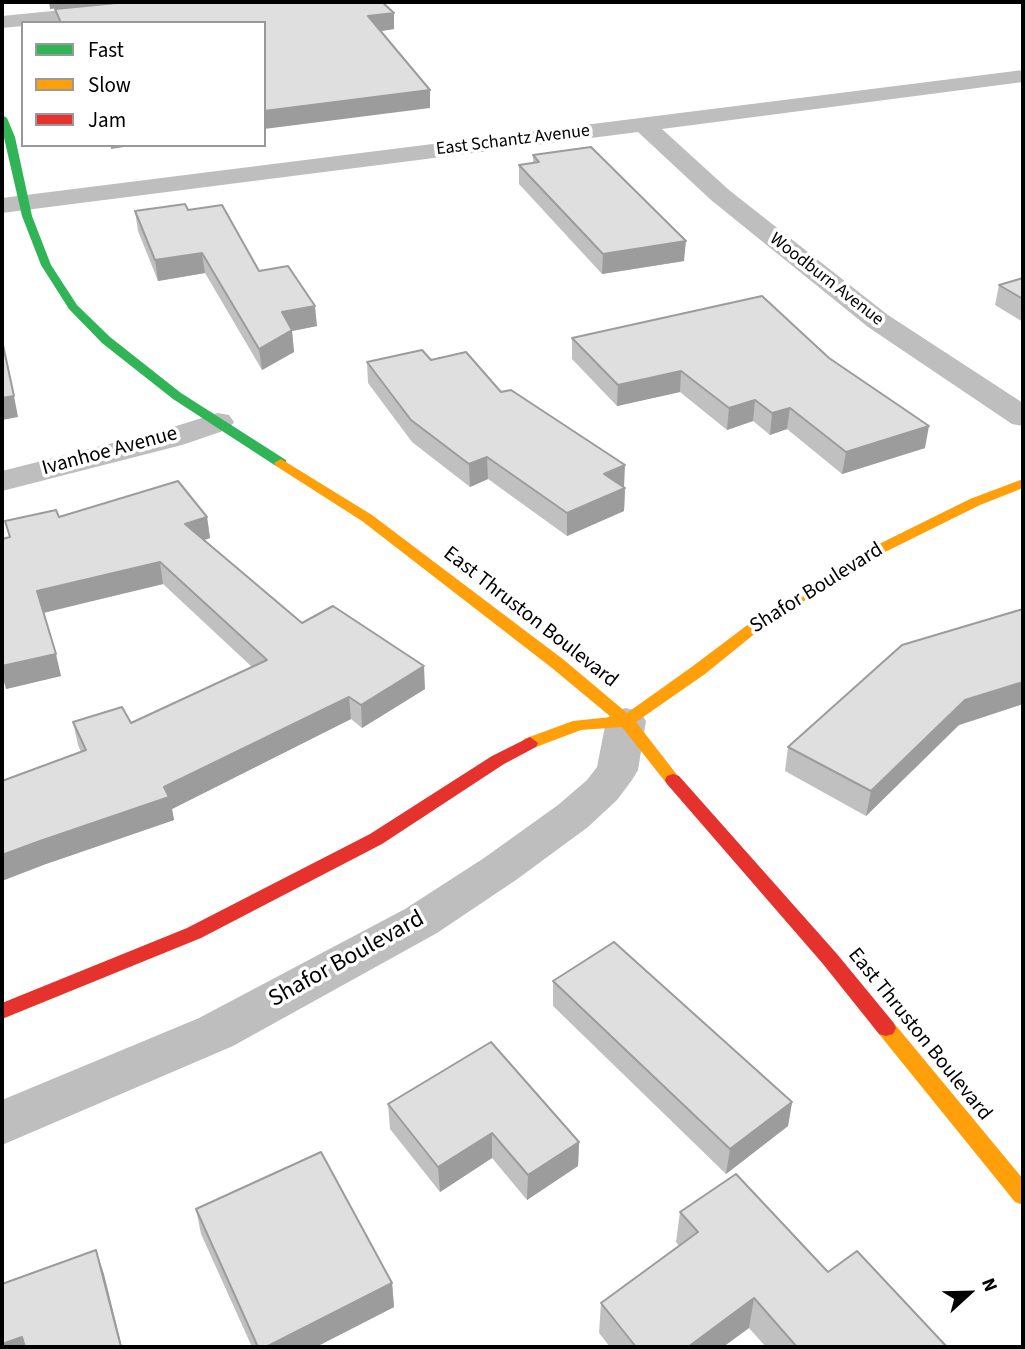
<!DOCTYPE html>
<style>
body{margin:0}
#map{position:relative;width:1025px;height:1349px;overflow:hidden;background:#fff;font-family:"Source Sans 3",sans-serif}
canvas{display:block}
.frame{position:absolute;inset:0;border:4px solid #000;pointer-events:none}
.legend{position:absolute;left:21px;top:21px;width:245px;height:126px;box-sizing:border-box;background:#fff;border:2px solid #999;margin:0;padding:9px 12px;list-style:none;font-size:21px;color:#000}
.legend li{display:flex;align-items:center;gap:14px;height:35px}
.legend b{width:35px;border:2px solid #999}
.north{position:absolute;left:934px;top:1258px;width:70px;height:70px;-webkit-text-stroke:5px #fff;paint-order:stroke;rotate:68deg;font-size:19px;font-weight:700;line-height:28px;text-align:center;color:#000}
.north::after{content:'';display:block;margin:auto;width:24px;height:32px;background:#000;clip-path:polygon(50% 0,100% 100%,50% 72%,0 100%)}
</style>
<div id="map">
<canvas width="1025" height="1349"></canvas>
<div class="frame"></div>
<ul class="legend">
<li><b style="height:9px;background:#30b455"></b>Fast</li>
<li><b style="height:9px;background:#ff9f0a"></b>Slow</li>
<li><b style="height:9px;background:#e5322d"></b>Jam</li>
</ul>
<div class="north">N</div>
</div>
<script>
const context = document.querySelector('canvas').getContext('2d');
context.lineJoin = 'round';
function poly(rows) {
  const path = new Path2D();
  for (const r of rows) {
    path.moveTo(r[0], r[1]);
    for (let i = 2; i < r.length; i += 2) path.lineTo(r[i], r[i + 1]);
  }
  return path;
}
function fill(path, color) {
  context.fillStyle = color;
  context.fill(path, 'evenodd');
}
function strokePath(path, color, width, dash) {
  context.strokeStyle = color;
  context.lineWidth = width;
  context.lineCap = dash ? 'butt' : 'round';
  context.setLineDash(dash || []);
  context.stroke(path);
}
function label(font, color, halo, rows, align = 'center') {
  context.font = font + ' "Source Sans 3",sans-serif';
  context.lineWidth = 7;
  context.setLineDash([]);
  context.textBaseline = 'middle';
  context.strokeStyle = halo;
  context.fillStyle = color;
  for (const [text, x, y, turn = 0] of rows) {
    context.save();
    context.translate(x, y);
    context.rotate((+turn || 0) * Math.PI / 180);
    context.textAlign = isNaN(turn) ? turn : align;
    if (halo) context.strokeText(text, 0, 0);
    context.fillText(text, 0, 0);
    context.restore();
  }
}
fill(poly([
 [143,2,208,2,198,8,53,23,23,23,23,26,2,28,2,16,143,2],
 [1023,70,1023,82,662,129,729,190,888,315,1023,403,1023,426,1012,424,868,327,711,200,638,132,2,213,2,198,1023,70],
 [218,413,229,415,234,422,229,429,182,445,2,491,2,471,160,431,218,413],
 [626,708,640,712,646,721,638,770,632,780,617,800,588,827,516,880,437,933,233,1046,2,1145,2,1100,199,1018,405,909,484,858,558,805,587,780,597,767,606,721,612,712,626,708]
]), '#bebebe');
fill(poly([
 [2,115,7,118,15,137,32,216,51,265,77,305,110,337,181,393,286,460,286,466,276,466,173,399,102,343,69,309,41,265,22,216,2,129,2,115]
]), '#30b455');
fill(poly([
 [281,459,372,515,564,660,627,713,693,666,758,617,871,548,970,499,1023,479,1023,488,980,505,881,554,768,623,705,674,636,722,681,780,679,784,673,786,667,784,622,727,581,730,536,747,524,747,522,743,524,739,573,721,611,717,552,668,362,521,276,466,274,463,281,459],
 [886,1020,893,1022,1023,1179,1023,1205,1015,1202,879,1034,876,1028,879,1022,886,1020]
]), '#ff9f0a');
fill(poly([
 [530,737,538,743,536,747,504,764,382,844,201,938,2,1019,2,1003,187,928,370,834,492,756,530,737],
 [673,774,679,776,837,954,893,1022,896,1028,893,1034,886,1036,879,1034,823,964,667,784,665,780,667,776,673,774]
]), '#e5322d');
fill(poly([
 [55,9,394,13,394,29,380,31,430,90,430,108,264,23,57,23],
 [533,155,684,261,602,274,519,184,519,165,533,163],
 [188,210,259,271,317,326,292,331,294,352,262,370,205,273,158,281,138,231,135,211],
 [1023,278,1023,322,995,305,999,285],
 [762,296,925,448,842,474,787,429,770,435,753,421,727,430,680,392,617,406,572,359,572,338],
 [431,360,501,392,625,488,624,511,567,536,488,479,470,487,412,442,368,383,367,362],
 [59,517,207,517,210,538,204,540,302,623,425,689,362,728,351,719,172,809,174,820,46,864,81,752,78,745,73,722,131,723,252,667,163,584,44,613,61,676,6,689,2,673,2,539,9,537,5,521],
 [1023,609,1023,704,959,725,866,816,785,771,788,747],
 [553,981,792,1102,788,1126,726,1174,553,1006],
 [388,1104,579,1142,578,1166,527,1200,492,1158,440,1192,390,1129],
 [196,1209,392,1283,394,1307,316,1347,252,1347,201,1234],
 [680,1212,828,1272,947,1347,766,1347,749,1328,723,1347,610,1347,599,1333,601,1303,679,1246,676,1242]
]), '#c0c0c0');
fill(poly([
 [49,2,119,2,50,9],
 [394,13,394,29,369,33,368,16],
 [430,90,430,108,264,129,264,111],
 [111,145,137,145,111,149],
 [686,241,684,261,602,274,603,254],
 [202,253,205,273,158,281,155,260],
 [315,306,317,326,292,331,294,352,262,370,259,349,282,312],
 [8,365,18,417,2,420,2,398],
 [681,371,680,392,617,406,618,385],
 [755,400,753,421,727,430,729,408],
 [790,408,787,429,770,435,772,413],
 [929,426,925,448,842,474,846,452],
 [487,457,488,479,470,487,469,464],
 [625,465,624,488,604,474],
 [625,488,624,511,567,536,567,513],
 [207,517,210,538,188,545,185,524],
 [160,562,163,584,42,613,37,591],
 [56,654,61,676,6,689,2,673,2,666],
 [424,666,425,689,362,728,361,705],
 [1023,682,1023,704,959,725,866,816,871,791,965,700],
 [349,697,351,719,172,809,174,820,46,864,2,881,2,855,164,787],
 [792,1102,788,1126,726,1174,730,1149],
 [492,1133,492,1158,440,1192,438,1167],
 [579,1142,578,1166,527,1200,528,1175],
 [96,1250,104,1274,122,1347,121,1347],
 [392,1283,394,1307,316,1347,266,1347],
 [754,1298,749,1328,723,1347,688,1347],
 [22,1337,27,1347,2,1347,2,1344]
]), '#9c9c9c');
const building = poly([
 [127,2,382,2,394,13,368,16,430,90,264,111,264,23,61,23,55,9,127,2],
 [591,147,686,241,603,254,519,165,539,162,533,155,591,147],
 [185,204,188,210,222,205,259,271,288,266,315,306,282,312,292,330,259,349,202,253,155,260,135,211,185,204],
 [1023,278,1023,299,999,285,1023,278],
 [762,296,829,358,929,426,846,452,790,408,772,413,755,400,729,408,681,371,618,385,572,338,762,296],
 [2,345,3,345,14,396,2,398,2,345],
 [422,350,431,360,466,352,501,392,511,390,625,465,604,474,625,488,567,513,487,457,469,464,411,420,367,362,422,350],
 [178,481,207,517,185,524,302,623,333,606,424,666,361,705,349,697,164,787,169,797,40,841,2,855,2,781,86,750,73,722,122,707,131,723,267,660,160,562,37,591,56,654,2,666,2,539,10,537,5,521,56,510,59,517,178,481],
 [1023,609,1023,682,965,700,871,791,788,747,902,645,1023,609],
 [614,942,792,1102,730,1149,553,981,614,942],
 [491,1042,579,1142,528,1175,492,1133,438,1167,388,1104,491,1042],
 [321,1152,392,1283,266,1347,258,1347,196,1209,321,1152],
 [736,1174,828,1272,857,1251,947,1347,797,1347,754,1298,688,1347,636,1347,601,1303,698,1232,680,1212,736,1174],
 [96,1250,121,1347,25,1347,22,1337,2,1344,2,1284,96,1250]
]);
fill(building, '#dfdfdf');
strokePath(building, '#9c9c9c', 2);
label('18px', '#000', '#fff', [
 ["East Schantz Avenue",513,141,-7],
 ["Woodburn Avenue",826,280,38]
]);
label('21px', '#000', '#fff', [
 ["Ivanhoe Avenue",110,452,-15],
 ["Shafor Boulevard",817,589,-32],
 ["East Thruston Boulevard",530,618,38],
 ["East Thruston Boulevard",919,1035,51]
]);
label('24px', '#000', '#fff', [
 ["Shafor Boulevard",347,960,-29]
]);
</script>
